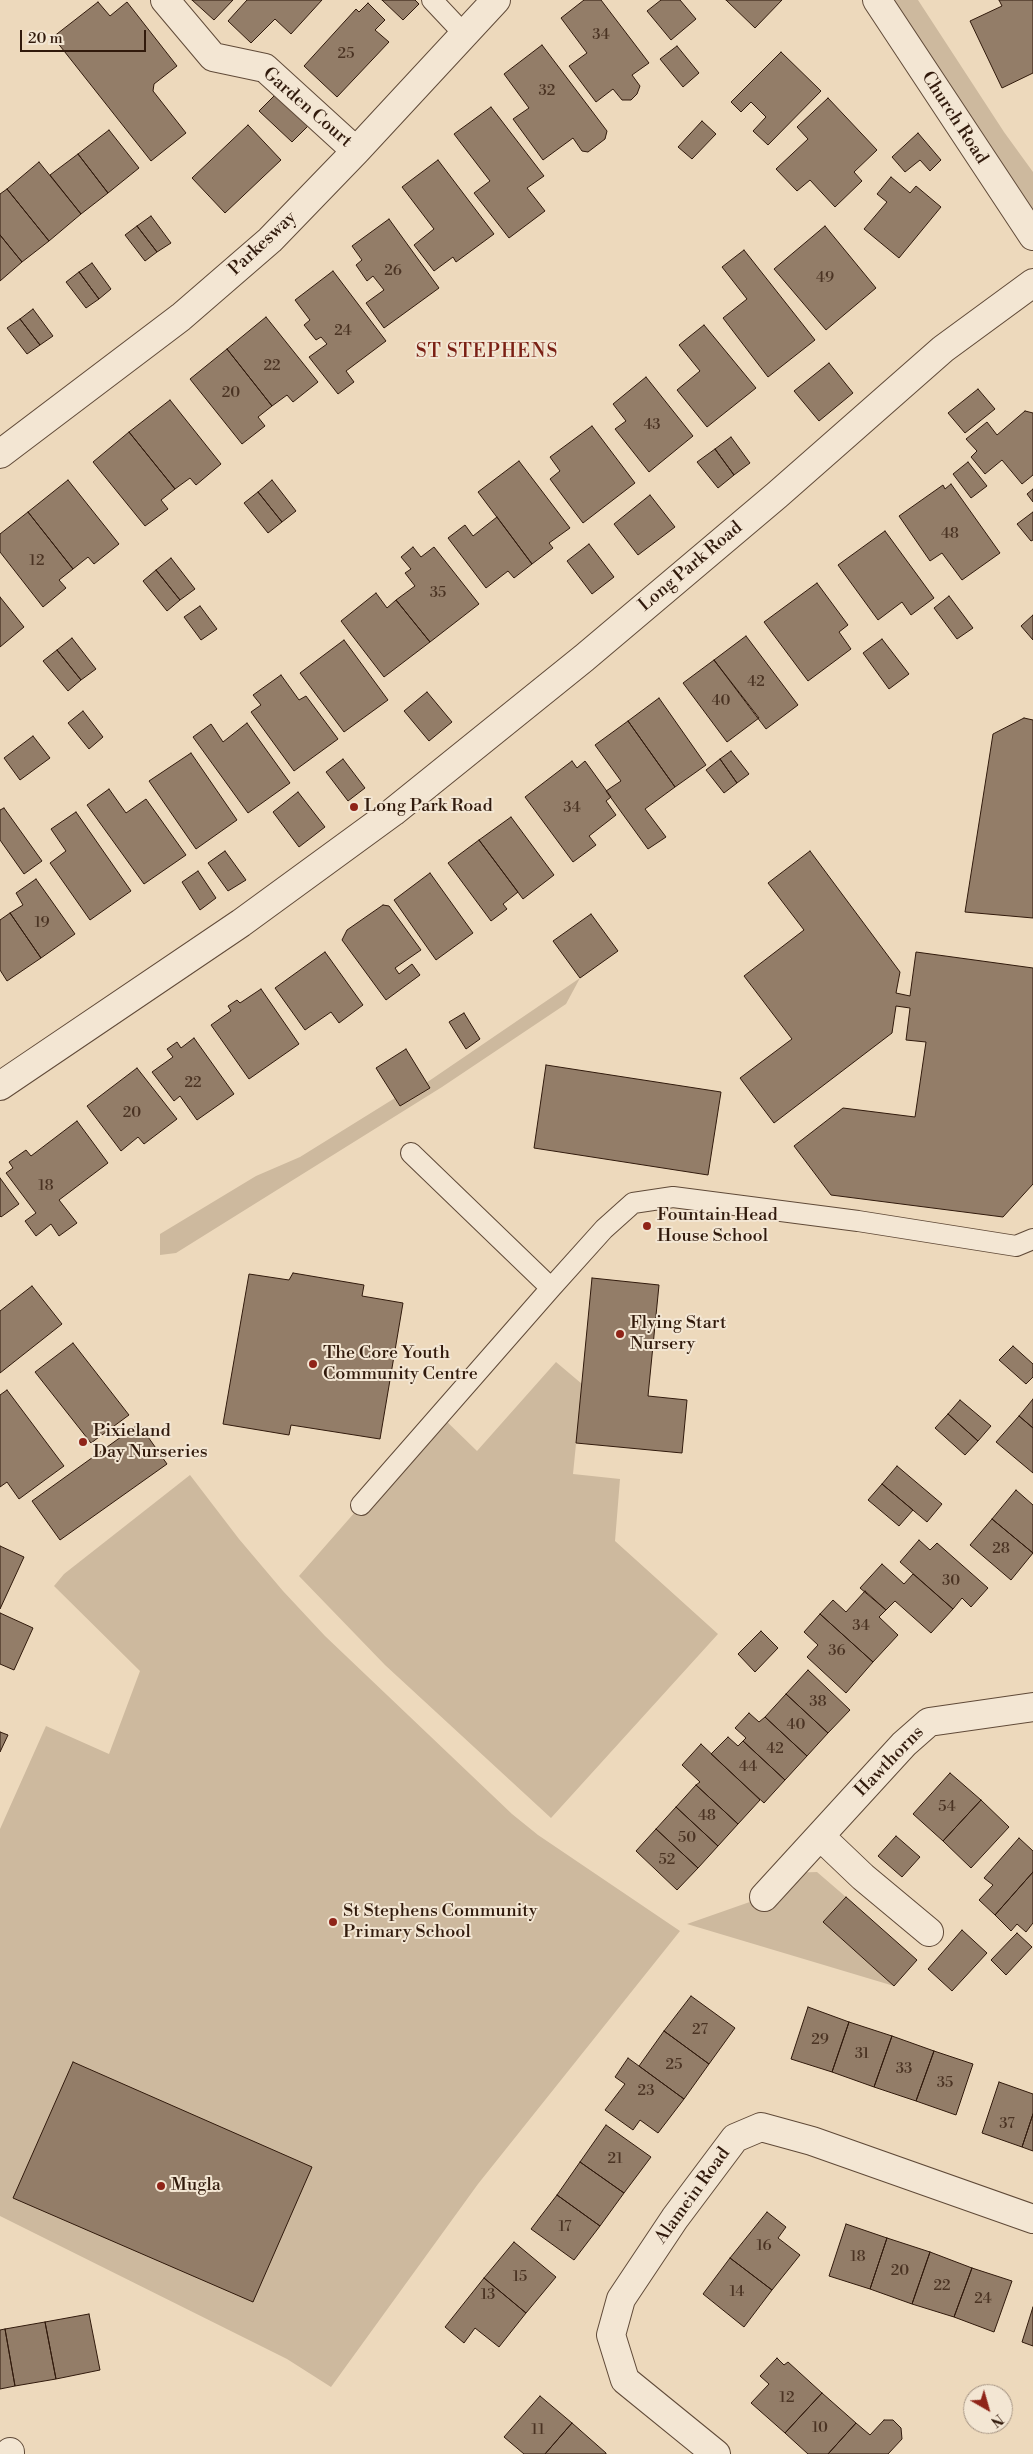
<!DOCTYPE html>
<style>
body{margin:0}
#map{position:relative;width:1033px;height:2454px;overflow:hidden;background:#edd9bc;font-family:"Libre Bodoni",serif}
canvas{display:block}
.north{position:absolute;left:963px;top:2384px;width:50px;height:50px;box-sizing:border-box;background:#f3e6d3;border:1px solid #a59483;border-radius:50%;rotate:142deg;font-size:14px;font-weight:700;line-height:20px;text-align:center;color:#311a0c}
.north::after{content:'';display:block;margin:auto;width:18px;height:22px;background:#8f2418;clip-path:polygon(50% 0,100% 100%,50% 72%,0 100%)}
.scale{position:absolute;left:20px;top:30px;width:126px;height:22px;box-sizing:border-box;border:2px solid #311a0c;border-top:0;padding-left:6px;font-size:15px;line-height:18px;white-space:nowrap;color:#311a0c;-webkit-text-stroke:4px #f3e6d3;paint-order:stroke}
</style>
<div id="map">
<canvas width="1033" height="2454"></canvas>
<div class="north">N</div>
<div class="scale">20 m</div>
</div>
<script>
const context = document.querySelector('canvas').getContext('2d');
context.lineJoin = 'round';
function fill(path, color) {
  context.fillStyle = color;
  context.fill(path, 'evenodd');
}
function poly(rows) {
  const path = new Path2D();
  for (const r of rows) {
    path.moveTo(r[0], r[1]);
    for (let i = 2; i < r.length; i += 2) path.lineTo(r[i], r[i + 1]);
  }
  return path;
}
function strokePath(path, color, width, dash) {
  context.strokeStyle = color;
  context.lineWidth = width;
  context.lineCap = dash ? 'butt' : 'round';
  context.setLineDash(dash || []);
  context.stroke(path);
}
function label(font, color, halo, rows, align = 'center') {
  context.font = font + ' "Libre Bodoni",serif';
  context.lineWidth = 4;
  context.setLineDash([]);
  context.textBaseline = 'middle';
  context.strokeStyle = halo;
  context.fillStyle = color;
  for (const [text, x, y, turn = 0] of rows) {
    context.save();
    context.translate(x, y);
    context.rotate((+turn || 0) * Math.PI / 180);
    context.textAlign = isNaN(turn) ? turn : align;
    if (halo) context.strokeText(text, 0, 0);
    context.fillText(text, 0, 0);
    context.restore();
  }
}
fill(poly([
 [877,0,918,0,1004,132,1033,172,1033,236],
 [580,978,566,1004,442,1087,176,1253,160,1255,160,1234,256,1176,300,1157,395,1098,400,1106,429,1088,426,1083],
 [556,1362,582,1384,573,1474,620,1479,615,1541,718,1634,551,1818,385,1665,299,1576,440,1415,477,1451],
 [190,1475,239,1539,283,1591,325,1636,512,1814,538,1835,680,1931,478,2184,331,2387,287,2359,0,2216,0,1829,46,1726,109,1754,140,1671,54,1586,64,1574],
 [817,1872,846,1897,823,1922,894,1986,687,1924,764,1897,787,1873]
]), '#cdb99e');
const building = poly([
 [192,0,233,0,214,20,192,0],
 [247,0,322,0,291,34,275,19,251,43,228,21,247,0],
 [382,0,415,0,419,4,403,20,382,0],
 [584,0,601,0,649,63,632,75,640,86,637,94,631,100,622,100,613,89,596,102,569,66,587,53,561,18,584,0],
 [661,0,680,0,696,19,671,40,647,11,661,0],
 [726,0,782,0,755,28,726,0],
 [999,0,1033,0,1033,73,1002,88,970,21,1002,6,999,0],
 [98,2,110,16,127,2,177,66,154,84,153,91,186,133,151,161,53,37,98,2],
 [368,3,385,20,375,30,389,42,337,97,304,66,356,9,359,12,368,3],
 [542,45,607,131,605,139,588,152,582,151,573,138,543,160,513,119,529,108,504,74,542,45],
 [677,46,699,73,683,87,660,59,677,46],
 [781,52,821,91,768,145,753,131,766,117,751,102,741,112,731,102,781,52],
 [275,95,308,126,292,142,259,111,275,95],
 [828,98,877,150,854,172,862,181,835,207,810,180,797,191,776,169,808,139,797,127,828,98],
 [491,107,544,176,527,188,545,211,509,238,474,193,490,181,454,134,491,107],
 [702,121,716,134,692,159,678,147,702,121],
 [248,125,281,160,225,213,192,178,248,125],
 [109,130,139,168,108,193,78,154,109,130],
 [918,133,941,160,930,171,920,160,905,172,892,157,918,133],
 [78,154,108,193,81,214,50,175,78,154],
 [438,160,494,234,456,262,453,257,434,271,414,245,434,229,402,187,438,160],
 [39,162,81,214,49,241,7,189,39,162],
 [891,177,910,193,916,186,941,207,899,258,864,229,887,202,877,194,891,177],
 [7,189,49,241,22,262,0,235,0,194,7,189],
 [151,216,171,243,157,252,137,226,151,216],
 [389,219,439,288,384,328,366,303,384,290,373,276,367,281,356,265,362,260,352,246,389,219],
 [137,226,157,252,145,261,125,235,137,226],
 [825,226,876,288,826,330,774,269,825,226],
 [0,235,22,262,0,281,0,235],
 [744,250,815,340,768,377,723,318,747,299,722,267,744,250],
 [92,263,111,289,99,299,79,272,92,263],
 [333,271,386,341,346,371,354,382,338,394,309,357,327,344,321,337,316,340,304,325,310,320,295,300,333,271],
 [79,272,99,299,86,308,66,282,79,272],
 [33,309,53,336,40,345,20,319,33,309],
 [266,317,318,382,293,402,287,395,272,406,227,349,266,317],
 [20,319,40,345,27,354,7,328,20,319],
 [704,325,756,388,707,427,677,390,700,371,679,345,704,325],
 [227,349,272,406,258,417,265,426,242,444,190,379,227,349],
 [829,363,853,393,819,421,794,391,829,363],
 [646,377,693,436,649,472,615,429,626,421,613,404,646,377],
 [978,389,995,409,965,433,948,413,978,389],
 [170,400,221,464,196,485,190,478,175,489,129,432,170,400],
 [1025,411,1033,413,1033,475,1022,484,1002,460,985,474,971,457,977,451,966,439,987,422,997,435,1025,411],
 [592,426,635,483,583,523,550,479,560,471,550,457,592,426],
 [129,432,175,489,161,500,168,509,145,526,93,462,129,432],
 [731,437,750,463,734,475,715,449,731,437],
 [715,449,734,475,718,488,697,462,715,449],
 [519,461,570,528,549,543,553,548,532,564,478,492,519,461],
 [968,462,987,486,971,498,953,474,968,462],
 [68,480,119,544,94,564,88,557,73,569,28,512,68,480],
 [272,480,296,511,282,522,258,492,272,480],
 [951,484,1000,553,962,580,942,553,930,561,899,516,943,485,945,489,951,484],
 [1033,489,1033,502,1027,494,1033,489],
 [258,492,282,522,268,533,244,503,258,492],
 [650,495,675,527,638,555,614,524,650,495],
 [28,512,73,569,59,580,66,588,43,607,0,552,0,534,28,512],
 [1033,512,1033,540,1031,541,1017,524,1033,512],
 [497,517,532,564,514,578,508,571,486,588,448,538,465,525,473,536,497,517],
 [885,531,934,598,911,615,902,602,878,620,838,565,885,531],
 [589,544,614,577,592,594,567,561,589,544],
 [413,547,421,557,434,547,479,604,430,642,396,600,415,586,405,573,411,569,401,557,413,547],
 [171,558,195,589,180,600,156,570,171,558],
 [156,570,180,600,167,611,143,581,156,570],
 [817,583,848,625,839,632,851,649,808,681,764,622,817,583],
 [376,593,387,608,396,600,430,642,384,677,341,621,376,593],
 [949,596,973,628,957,639,934,608,949,596],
 [0,597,24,627,0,647,0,597],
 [200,606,217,629,201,640,184,617,200,606],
 [1033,615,1033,640,1021,626,1033,615],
 [746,636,798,705,766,729,714,660,746,636],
 [72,638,96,669,81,680,57,650,72,638],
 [882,639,909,674,889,689,863,653,882,639],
 [344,640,388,700,344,732,300,673,344,640],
 [57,650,81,680,68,691,43,661,57,650],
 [714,660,759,718,727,742,683,683,714,660],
 [281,675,299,700,306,696,338,739,294,771,251,712,261,705,253,695,281,675],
 [427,692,452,722,429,741,404,711,427,692],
 [659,698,706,765,675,787,628,721,659,698],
 [83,711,103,737,89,749,68,723,83,711],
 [1024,718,1033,720,1033,918,965,912,993,734,1024,718],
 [628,721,675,787,645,809,666,837,648,849,606,791,621,781,595,745,628,721],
 [247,723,290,783,248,813,193,737,211,724,223,742,247,723],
 [33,736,50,758,20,780,4,758,33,736],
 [731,751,749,774,737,783,720,759,731,751],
 [191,753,237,820,196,849,149,781,191,753],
 [343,759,365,788,348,801,326,772,343,759],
 [720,759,737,783,724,793,706,770,720,759],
 [572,761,577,768,585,761,611,797,606,801,616,815,589,836,596,845,573,862,525,797,572,761],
 [109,789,126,813,146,799,186,855,144,884,87,805,109,789],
 [298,792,325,827,299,847,273,812,298,792],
 [4,808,42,861,24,874,0,840,0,810,4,808],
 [76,812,131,891,90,920,50,863,66,851,51,829,76,812],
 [511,817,554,875,523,899,479,840,511,817],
 [479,840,518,892,503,904,507,909,491,921,448,863,479,840],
 [225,851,246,880,228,891,208,863,225,851],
 [810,851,900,972,896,993,910,996,916,952,1033,968,1033,1184,1003,1217,831,1195,794,1146,843,1108,915,1117,926,1042,906,1040,910,1008,896,1006,892,1033,774,1123,740,1078,792,1039,744,976,804,930,768,883,810,851],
 [198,871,216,898,200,910,182,882,198,871],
 [430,873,473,933,436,960,394,900,430,873],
 [36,879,75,934,41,958,10,913,23,905,16,893,36,879],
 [383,905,389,906,421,950,395,968,399,974,412,964,420,975,386,1000,342,940,347,930,383,905],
 [10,913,41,958,7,981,0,970,0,920,10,913],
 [591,914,618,951,580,978,553,941,591,914],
 [325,952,363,1005,339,1023,331,1012,305,1030,275,988,325,952],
 [261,989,299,1044,249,1079,211,1025,231,1011,228,1006,237,1000,240,1003,261,989],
 [464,1013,480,1039,466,1049,449,1022,464,1013],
 [194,1038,234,1094,197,1120,180,1096,174,1101,152,1072,173,1057,167,1049,177,1042,181,1048,194,1038],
 [406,1049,430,1088,400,1106,376,1068,406,1049],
 [546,1065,721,1092,708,1175,534,1148,546,1065],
 [137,1068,177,1119,144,1144,138,1137,121,1151,87,1106,137,1068],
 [77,1121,108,1163,59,1200,77,1223,59,1236,51,1224,36,1236,25,1221,36,1213,6,1173,13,1168,9,1162,26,1150,31,1156,77,1121],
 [0,1178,19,1204,1,1217,0,1216,0,1178],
 [293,1273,364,1285,362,1296,403,1303,380,1439,291,1425,289,1435,223,1424,249,1274,289,1280,293,1273],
 [592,1278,659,1285,648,1396,687,1400,682,1453,576,1443,592,1278],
 [32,1286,62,1324,0,1373,0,1311,32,1286],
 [73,1343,129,1415,91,1443,35,1372,73,1343],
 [1013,1346,1033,1364,1033,1377,1026,1384,999,1360,1013,1346],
 [7,1390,64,1466,19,1499,7,1482,0,1487,0,1395,7,1390],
 [1033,1399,1033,1428,1019,1416,1033,1399],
 [960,1400,991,1426,978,1441,948,1414,960,1400],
 [948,1414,978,1441,965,1455,935,1428,948,1414],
 [1019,1416,1033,1428,1033,1473,996,1442,1019,1416],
 [139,1424,167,1464,60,1540,32,1501,139,1424],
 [897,1466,942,1504,927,1522,882,1484,897,1466],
 [882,1484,913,1510,899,1526,868,1500,882,1484],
 [1016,1490,1033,1505,1033,1553,992,1519,1016,1490],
 [992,1519,1033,1553,1011,1580,970,1545,992,1519],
 [919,1540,930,1550,937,1543,988,1588,971,1607,962,1598,953,1609,900,1562,919,1540],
 [0,1546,24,1557,0,1609,0,1546],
 [882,1564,904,1584,913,1574,953,1609,931,1633,895,1601,886,1610,860,1588,882,1564],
 [865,1591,886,1610,879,1617,898,1635,873,1662,820,1614,833,1600,846,1612,865,1591],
 [0,1613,33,1628,14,1670,0,1664,0,1613],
 [820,1614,873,1662,846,1693,807,1657,818,1645,804,1632,820,1614],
 [761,1631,778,1648,755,1672,738,1654,761,1631],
 [808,1670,850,1710,828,1733,786,1694,808,1670],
 [786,1694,828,1733,807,1756,765,1717,786,1694],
 [749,1713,759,1722,765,1717,807,1756,785,1780,743,1741,746,1738,735,1728,749,1713],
 [0,1732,8,1735,0,1752,0,1732],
 [728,1737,738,1746,743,1741,785,1780,764,1803,711,1754,728,1737],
 [701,1744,760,1800,738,1824,696,1785,700,1782,682,1765,701,1744],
 [950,1773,981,1800,943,1841,913,1814,950,1773],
 [696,1785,738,1824,718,1846,676,1807,696,1785],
 [981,1800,1009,1827,971,1868,943,1841,981,1800],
 [676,1807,718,1846,698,1868,656,1829,676,1807],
 [656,1829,698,1868,677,1890,636,1851,656,1829],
 [896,1836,920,1857,902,1877,878,1856,896,1836],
 [1019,1838,1033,1851,1033,1872,995,1915,979,1900,993,1885,984,1878,1019,1838],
 [1033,1872,1033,1923,1026,1932,1017,1924,1011,1931,995,1915,1033,1872],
 [846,1897,917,1960,894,1986,823,1922,846,1897],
 [962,1930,987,1953,952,1991,928,1969,962,1930],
 [1017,1933,1032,1947,1006,1975,991,1960,1017,1933],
 [691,1996,735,2028,709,2064,664,2031,691,1996],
 [808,2007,849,2022,832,2072,791,2059,808,2007],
 [849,2022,892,2036,874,2087,832,2072,849,2022],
 [664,2031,709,2064,684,2099,639,2066,664,2031],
 [892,2036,934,2051,916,2101,874,2087,892,2036],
 [934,2051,973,2064,956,2115,916,2101,934,2051],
 [628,2058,684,2099,658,2133,640,2120,633,2130,605,2110,625,2084,615,2077,628,2058],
 [73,2062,312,2167,253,2302,13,2198,73,2062],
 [999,2082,1033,2094,1033,2114,1022,2147,982,2133,999,2082],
 [1033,2114,1033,2151,1022,2147,1033,2114],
 [606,2125,651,2157,624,2193,580,2162,606,2125],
 [580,2162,624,2193,600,2226,557,2195,580,2162],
 [557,2195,600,2226,574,2260,531,2229,557,2195],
 [767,2212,786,2227,778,2238,800,2255,772,2290,730,2258,767,2212],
 [846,2224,887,2238,870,2289,829,2276,846,2224],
 [887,2238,930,2252,912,2304,870,2289,887,2238],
 [514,2242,556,2277,526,2313,484,2278,514,2242],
 [930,2252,972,2268,954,2317,912,2304,930,2252],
 [730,2258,772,2290,744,2327,703,2294,730,2258],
 [972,2268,1012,2281,994,2332,954,2317,972,2268],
 [484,2278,526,2313,499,2347,475,2328,464,2343,445,2327,484,2278],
 [1033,2307,1033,2346,1022,2342,1033,2307],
 [89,2314,100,2370,56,2379,45,2322,89,2314],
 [45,2322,56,2379,15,2386,5,2329,45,2322],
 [5,2329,15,2386,0,2389,0,2330,5,2329],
 [777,2358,784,2365,788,2362,822,2393,785,2433,751,2403,769,2384,760,2376,777,2358],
 [822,2393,856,2423,828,2454,808,2454,785,2433,822,2393],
 [540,2396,572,2423,545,2454,524,2454,504,2437,540,2396],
 [884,2420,893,2420,901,2428,902,2439,888,2454,828,2454,856,2423,870,2435,884,2420],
 [572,2423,606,2453,606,2454,545,2454,572,2423]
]);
fill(building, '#937d68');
strokePath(building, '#311a0c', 1);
const lane = poly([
 [432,0,464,34],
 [411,1153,551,1288],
 [361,1505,551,1288,604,1229,633,1203,673,1197,858,1221,1016,1246,1033,1239]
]);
const street = poly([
 [165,0,213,57,265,68,356,151],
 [877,0,1033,236],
 [0,454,181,317,270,240,356,151,496,0],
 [0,1086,241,923,393,812,584,658,777,495,943,349,1033,283],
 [821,1837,863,1877,929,1932],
 [764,1897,904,1744,929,1722,1033,1707],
 [10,2454,10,2452],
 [716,2454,625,2380,611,2335,621,2299,675,2218,735,2138,761,2127,812,2141,1033,2219]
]);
strokePath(lane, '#604a38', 22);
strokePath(street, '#604a38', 30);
strokePath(lane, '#f3e6d3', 20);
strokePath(street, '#f3e6d3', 28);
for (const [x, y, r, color] of [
 [354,807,5,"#8f2418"],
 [647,1226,5,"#8f2418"],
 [620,1334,5,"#8f2418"],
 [313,1364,5,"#8f2418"],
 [83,1442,5,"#8f2418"],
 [333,1922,5,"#8f2418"],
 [161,2186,5,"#8f2418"]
]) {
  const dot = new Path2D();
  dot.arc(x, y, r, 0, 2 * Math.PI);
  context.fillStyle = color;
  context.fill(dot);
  strokePath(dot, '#f3e6d3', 2);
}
label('15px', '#4a3323', null, [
 ["34",601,35],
 ["25",346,54],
 ["32",547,91],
 ["26",393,271],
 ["49",825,278],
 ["24",343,331],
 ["22",272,366],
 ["20",231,393],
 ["43",652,425],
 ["48",950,534],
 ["12",37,561],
 ["35",438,593],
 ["42",756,682],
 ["40",721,701],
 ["34",572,808],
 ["19",42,923],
 ["22",193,1083],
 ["20",132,1113],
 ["18",46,1186],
 ["28",1001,1549],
 ["30",951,1581],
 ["34",861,1626],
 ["36",837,1651],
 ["38",818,1702],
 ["40",796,1725],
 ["42",775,1749],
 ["44",748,1767],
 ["54",947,1807],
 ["48",707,1816],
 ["50",687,1838],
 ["52",667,1860],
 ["27",700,2030],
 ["29",820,2040],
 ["31",862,2054],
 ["25",674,2065],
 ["33",904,2069],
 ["35",945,2083],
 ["23",646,2091],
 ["37",1007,2124],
 ["21",615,2159],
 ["17",565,2227],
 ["16",764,2246],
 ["18",858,2257],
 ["20",900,2271],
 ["15",520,2277],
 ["22",942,2286],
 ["14",737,2292],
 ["13",488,2295],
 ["24",983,2299],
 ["12",787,2398],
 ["10",820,2428],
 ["11",538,2430]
]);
label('18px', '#311a0c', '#f3e6d3', [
 ["Garden Court",307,108,41],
 ["Church Road",954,118,57],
 ["Parkesway",263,244,-43],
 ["Long Park Road",691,567,-40],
 ["Hawthorns",890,1762,-46],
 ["Alamein Road",693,2196,-54]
]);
label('18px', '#311a0c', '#f3e6d3', [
 ["Long Park Road",364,807],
 ["Fountain Head",657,1216],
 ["House School",657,1237],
 ["Flying Start",630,1324],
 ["Nursery",630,1345],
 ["The Core Youth",323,1354],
 ["Community Centre",323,1375],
 ["Pixieland",93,1432],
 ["Day Nurseries",93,1453],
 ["St Stephens Community",343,1912],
 ["Primary School",343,1933],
 ["Mugla",171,2186]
], 'left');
context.letterSpacing = '1px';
label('19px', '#7a1f14', '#f3e6d3', [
 ["ST STEPHENS",487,352]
]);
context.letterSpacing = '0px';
</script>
